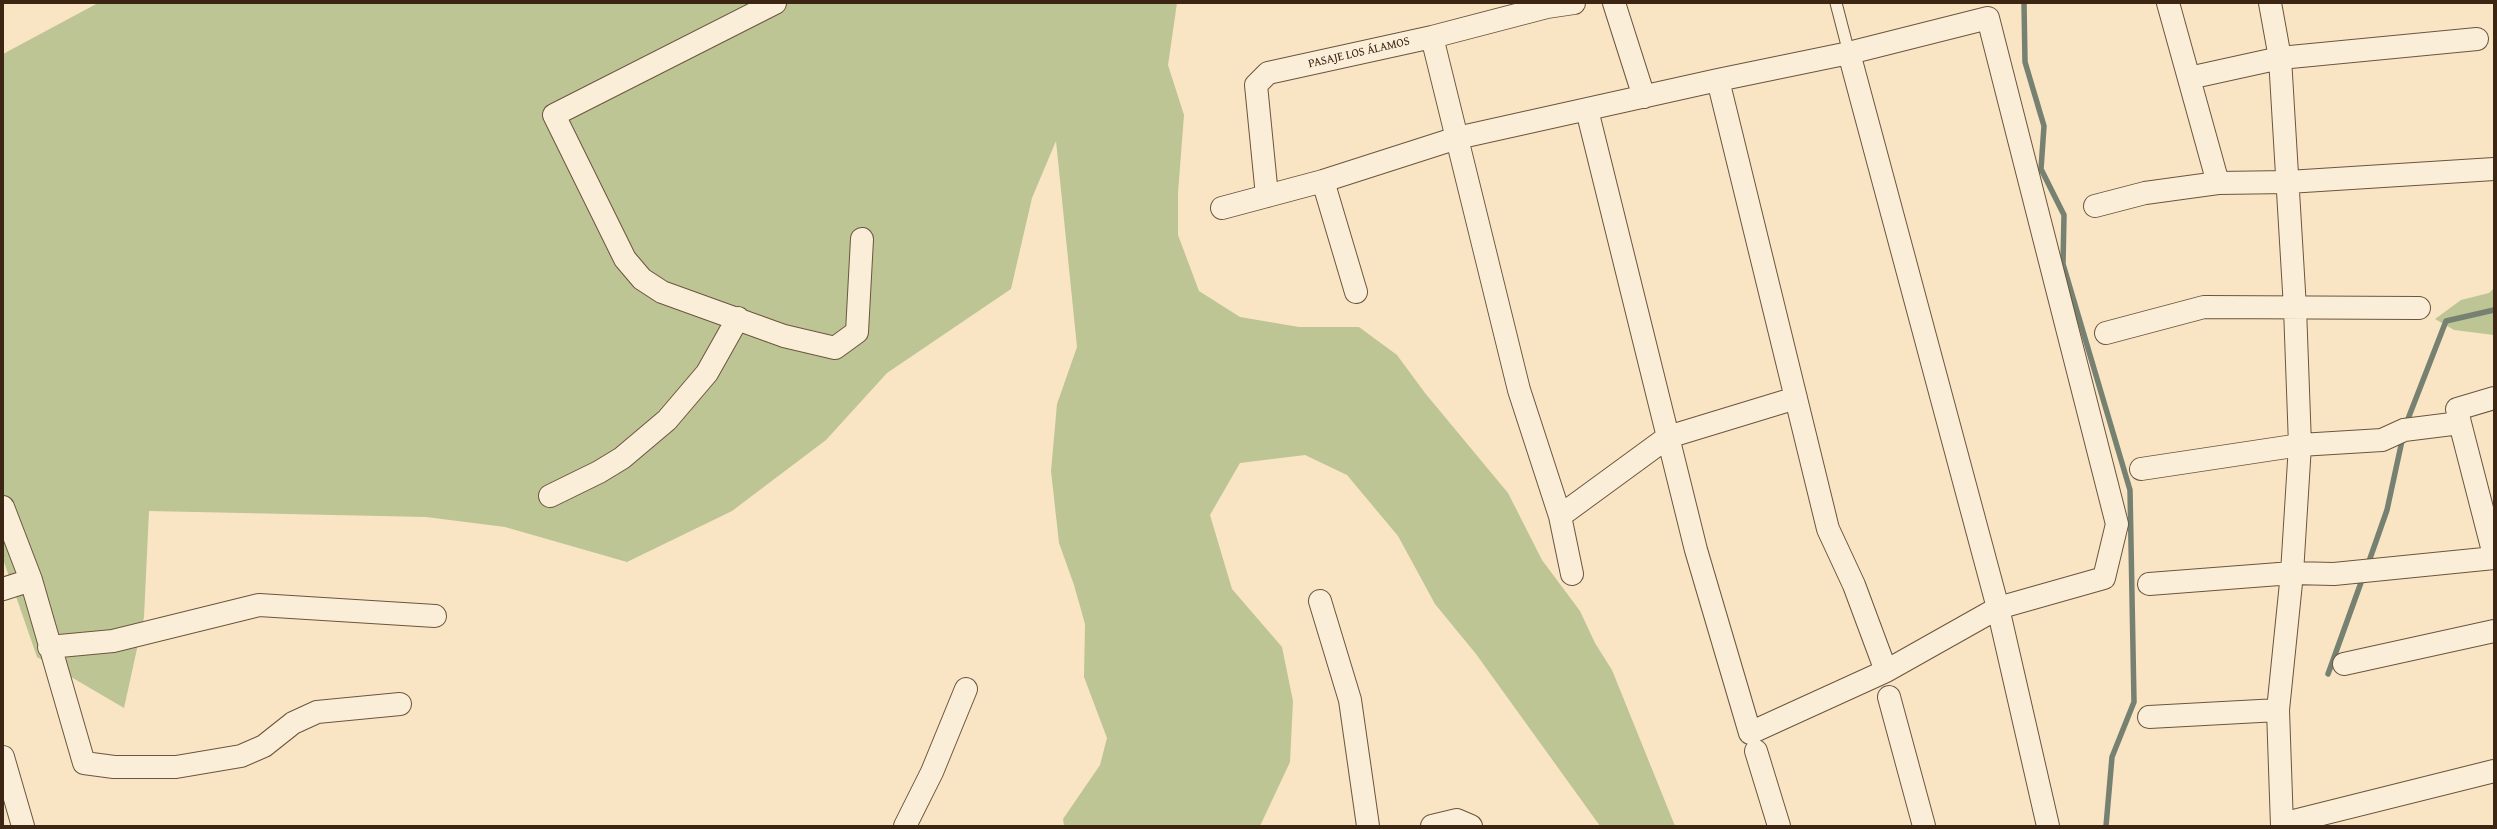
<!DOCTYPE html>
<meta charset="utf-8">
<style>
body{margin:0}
#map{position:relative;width:2497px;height:829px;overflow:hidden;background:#f9e5c3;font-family:"Gentium Book Plus",serif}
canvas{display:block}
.frame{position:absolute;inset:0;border:4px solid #3c2512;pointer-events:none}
</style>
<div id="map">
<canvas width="2497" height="829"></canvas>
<div class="frame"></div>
</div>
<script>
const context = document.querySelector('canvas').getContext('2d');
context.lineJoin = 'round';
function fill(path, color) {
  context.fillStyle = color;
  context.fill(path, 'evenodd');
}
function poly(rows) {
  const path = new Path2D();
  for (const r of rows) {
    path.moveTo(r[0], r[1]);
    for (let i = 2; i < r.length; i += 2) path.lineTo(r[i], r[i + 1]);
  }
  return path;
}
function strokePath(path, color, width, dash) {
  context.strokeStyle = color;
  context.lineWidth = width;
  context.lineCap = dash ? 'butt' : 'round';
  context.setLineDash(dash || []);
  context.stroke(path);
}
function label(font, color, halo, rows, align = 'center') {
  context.font = font + ' "Gentium Book Plus",serif';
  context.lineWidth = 3.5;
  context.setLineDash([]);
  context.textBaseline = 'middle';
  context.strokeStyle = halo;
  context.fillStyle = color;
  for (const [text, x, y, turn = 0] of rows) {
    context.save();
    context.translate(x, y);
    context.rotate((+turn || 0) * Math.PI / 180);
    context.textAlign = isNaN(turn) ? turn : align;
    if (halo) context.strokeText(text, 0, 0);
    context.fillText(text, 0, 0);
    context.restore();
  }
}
fill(poly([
 [98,3,1177,3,1168,65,1184,115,1178,193,1178,235,1199,291,1240,317,1299,327,1359,327,1397,355,1425,393,1508,493,1542,560,1580,611,1595,643,1612,670,1675,826,1600,826,1476,654,1435,604,1398,536,1347,475,1305,455,1240,463,1210,515,1232,589,1282,647,1293,701,1290,762,1260,826,1064,826,1063,819,1100,765,1107,738,1084,677,1085,624,1074,585,1059,543,1051,471,1057,404,1077,347,1056,141,1032,198,1011,289,887,373,826,440,732,511,627,562,505,527,426,517,149,511,144,617,124,708,37,657,3,559,3,54],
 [2494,288,2494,335,2454,330,2435,319,2461,300,2489,293]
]), '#bdc594');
strokePath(poly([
 [2024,3,2025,62,2044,126,2041,169,2064,215,2063,264,2130,490,2134,702,2112,757,2106,826],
 [2406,424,2446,321,2494,310],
 [2367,567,2387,510,2403,436],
 [2328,674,2363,577]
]), '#778172', 5.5);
const lane = poly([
 [1836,3,1849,53]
]);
const street = poly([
 [775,3,554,115,625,259,642,279,662,292,784,336,835,348,857,332,862,239],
 [1614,3,1644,97],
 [2168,3,2218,183],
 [2270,3,2280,58,2295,308,2300,445,2292,573,2278,710,2282,826],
 [1432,37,1519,390,1560,516,1572,574],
 [1849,53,1998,608,2048,826],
 [2189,78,2280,58,2477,39],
 [1718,80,1828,529,1854,585,1886,671],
 [1323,181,1356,292],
 [1267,196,1256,85,1268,73,1432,37,1547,7,1574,3],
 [2095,206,2145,193,2218,183,2288,182,2494,169],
 [1222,208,1323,181,1457,138,1718,80,1849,53,1988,18,2117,524,2104,578,1998,608,1886,671,1750,733,1696,550,1587,110],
 [2106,333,2204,307,2419,308],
 [2460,423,2494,555],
 [2141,469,2300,445,2382,440,2404,430,2460,423,2457,409,2494,398],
 [550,496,599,472,622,458,667,420,707,373,738,318],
 [3,507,31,580,84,763,114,767,176,767,241,756,264,746,293,723,317,712,400,704],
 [1560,516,1668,437,1796,398],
 [2149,584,2292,573,2334,574,2494,558],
 [3,589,31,580],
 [1320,601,1350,700,1368,826],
 [49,647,113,641,259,605,435,616],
 [2344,664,2494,631],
 [1889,697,1924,826],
 [2149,717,2278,710],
 [1756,751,1779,826],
 [3,757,23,826],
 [2282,824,2494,771],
 [905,826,932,772,966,689],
 [1432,826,1457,820,1471,826]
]);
strokePath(lane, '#6b553e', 13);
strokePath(street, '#6b553e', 24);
strokePath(lane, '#fbeed8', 11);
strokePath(street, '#fbeed8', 22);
label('12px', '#3c2512', '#fbeed8', [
 ["PASAJE LOS ÁLAMOS",1359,53,-13]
]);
</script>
